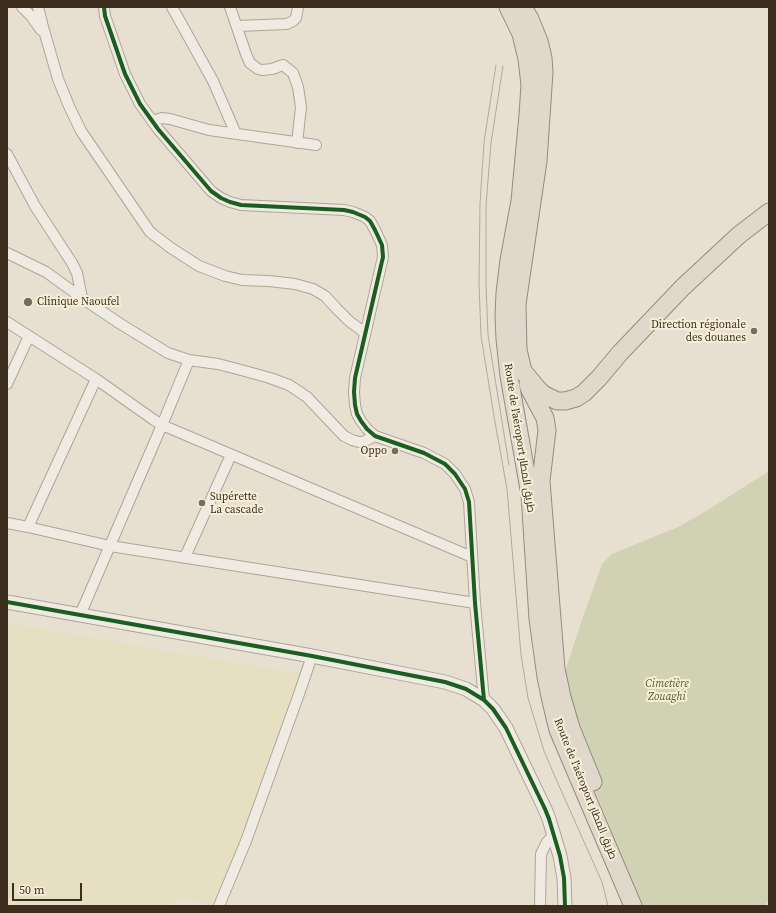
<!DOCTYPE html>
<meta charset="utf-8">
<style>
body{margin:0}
#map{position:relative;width:776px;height:913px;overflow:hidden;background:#e7e0d1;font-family:"Source Serif 4",serif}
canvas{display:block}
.frame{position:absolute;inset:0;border:8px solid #3d2e20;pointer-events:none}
.scale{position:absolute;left:12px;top:883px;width:70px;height:18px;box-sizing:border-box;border:2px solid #3d2e20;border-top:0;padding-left:5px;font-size:12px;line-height:14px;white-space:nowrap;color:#3d2e20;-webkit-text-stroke:3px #f7eed8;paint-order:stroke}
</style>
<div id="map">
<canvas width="776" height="913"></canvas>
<div class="frame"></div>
<div class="scale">50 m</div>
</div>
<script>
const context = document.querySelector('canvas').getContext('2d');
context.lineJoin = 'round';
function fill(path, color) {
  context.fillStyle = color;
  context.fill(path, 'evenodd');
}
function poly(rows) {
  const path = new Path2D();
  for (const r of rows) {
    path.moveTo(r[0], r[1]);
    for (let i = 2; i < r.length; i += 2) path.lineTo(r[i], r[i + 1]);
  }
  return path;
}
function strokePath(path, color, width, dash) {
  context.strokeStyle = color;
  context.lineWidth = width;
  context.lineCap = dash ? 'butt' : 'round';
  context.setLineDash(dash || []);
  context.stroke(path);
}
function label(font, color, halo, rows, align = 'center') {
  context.font = font + ' "Source Serif 4",Cairo,serif';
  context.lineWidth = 4;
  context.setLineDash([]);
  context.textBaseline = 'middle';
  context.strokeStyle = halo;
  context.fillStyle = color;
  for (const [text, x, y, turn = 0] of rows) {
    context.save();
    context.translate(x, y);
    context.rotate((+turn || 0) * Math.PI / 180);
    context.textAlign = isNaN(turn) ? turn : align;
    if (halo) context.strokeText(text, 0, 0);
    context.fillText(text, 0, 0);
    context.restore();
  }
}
fill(poly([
 [7,623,303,674,219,905,182,898,170,906,7,906]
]), '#e6dfc2');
fill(poly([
 [769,471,769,900,765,906,643,906,580,755,560,687,582,620,602,564,612,554,678,527,708,510]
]), '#d1d1b3');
const minor = poly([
 [22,7,31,16,41,30],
 [38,7,43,27,58,79,69,106,81,131,150,232,171,248,199,266,225,276,242,280,269,281,295,284,313,289,325,296,336,308,349,321,365,333],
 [104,7,105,16,125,74,140,104,158,129,211,191,221,198,230,202,241,205,344,210,353,212,365,217,370,221,375,230,382,245,383,257,355,378,354,392,355,405,357,414,361,421,367,429,375,436,424,453,445,464,455,474,465,489,469,502,475,603,484,700],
 [172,7,213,81,236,134],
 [230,7,246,54,250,63,258,69,262,70,272,69,283,65,293,73,298,87,301,107,297,143],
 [237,26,287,24,293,21,296,18,298,7],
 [152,121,162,118,170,119,209,130,316,145],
 [7,154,35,206,72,263,77,273,82,298],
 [7,253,46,272,82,298,119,323,168,353,189,360,218,364,241,370,270,378,289,385,307,397,344,436,352,440,359,442,363,442,375,436],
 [7,322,96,379,154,420,162,425,472,557],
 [7,384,29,336],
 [7,523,28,527,110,546,475,603],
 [28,527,96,379],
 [185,557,231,455],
 [80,615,162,425,189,360],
 [219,906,246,841,299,694,312,656],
 [540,906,541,854,547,842,554,835]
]);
const tertiary = poly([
 [7,602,312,656,445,682,466,689,484,700,493,709,506,728,545,809,549,819,560,856,564,878,565,906]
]);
const trunk = poly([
 [508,7,521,34,527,59,530,85,528,115,520,201,509,260,505,293,504,316,505,339,509,376,530,495,538,619,546,677,551,701,558,730,633,906],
 [523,7,530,19,539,41,543,58,544,72,538,161,517,304,518,350,523,371,537,388,543,394,557,401,565,401,576,398,584,393,599,378,620,353,683,287,739,235,769,212],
 [528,384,530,390,545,418,547,430,541,481,556,669,562,697,571,728,593,782]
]);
strokePath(minor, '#ada599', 12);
strokePath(tertiary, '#ada599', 15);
strokePath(trunk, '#928b80', 19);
strokePath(minor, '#efebe3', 10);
strokePath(tertiary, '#efebe3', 13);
strokePath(trunk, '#e0d9cb', 17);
strokePath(poly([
 [496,65,484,142,480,204,479,284,481,336,495,422,507,489,521,655,528,698,544,751,556,779,602,882,608,906],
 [503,66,491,143,486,205,486,284,488,335,509,465]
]), '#afaaa2', 1);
strokePath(poly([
 [104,7,105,16,125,74,140,104,158,129,211,191,221,198,230,202,241,205,344,210,353,212,365,217,370,221,375,230,382,245,383,257,355,378,354,392,355,405,357,414,361,421,367,429,375,436,424,453,445,464,455,474,465,489,469,502,475,603,484,700],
 [7,602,312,656,445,682,466,689,484,700,493,709,506,728,545,809,549,819,560,856,564,878,565,906]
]), '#1b5e20', 4);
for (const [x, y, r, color] of [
 [28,302,5,"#786c5e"],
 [754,331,4,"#786c5e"],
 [395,451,4,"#786c5e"],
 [202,503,4,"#786c5e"]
]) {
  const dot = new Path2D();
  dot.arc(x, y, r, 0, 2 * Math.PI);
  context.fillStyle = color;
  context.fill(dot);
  strokePath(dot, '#f7eed8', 1.5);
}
label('11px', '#3d2e20', '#f7eed8', [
 ["Clinique Naoufel",37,302],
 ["Direction régionale",746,325,"right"],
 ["des douanes",746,338,"right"],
 ["Oppo",387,451,"right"],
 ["Supérette",210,497],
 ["La cascade",210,510]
], 'left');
label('11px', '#3d2e20', '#f7eed8', [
 ["Route de l'aéroport طريق المطار",519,438,81],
 ["Route de l'aéroport طريق المطار",585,789,68]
]);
label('italic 11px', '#4d5a26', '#f7eed8', [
 ["Cimetière",667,684],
 ["Zouaghi",667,697]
]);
</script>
